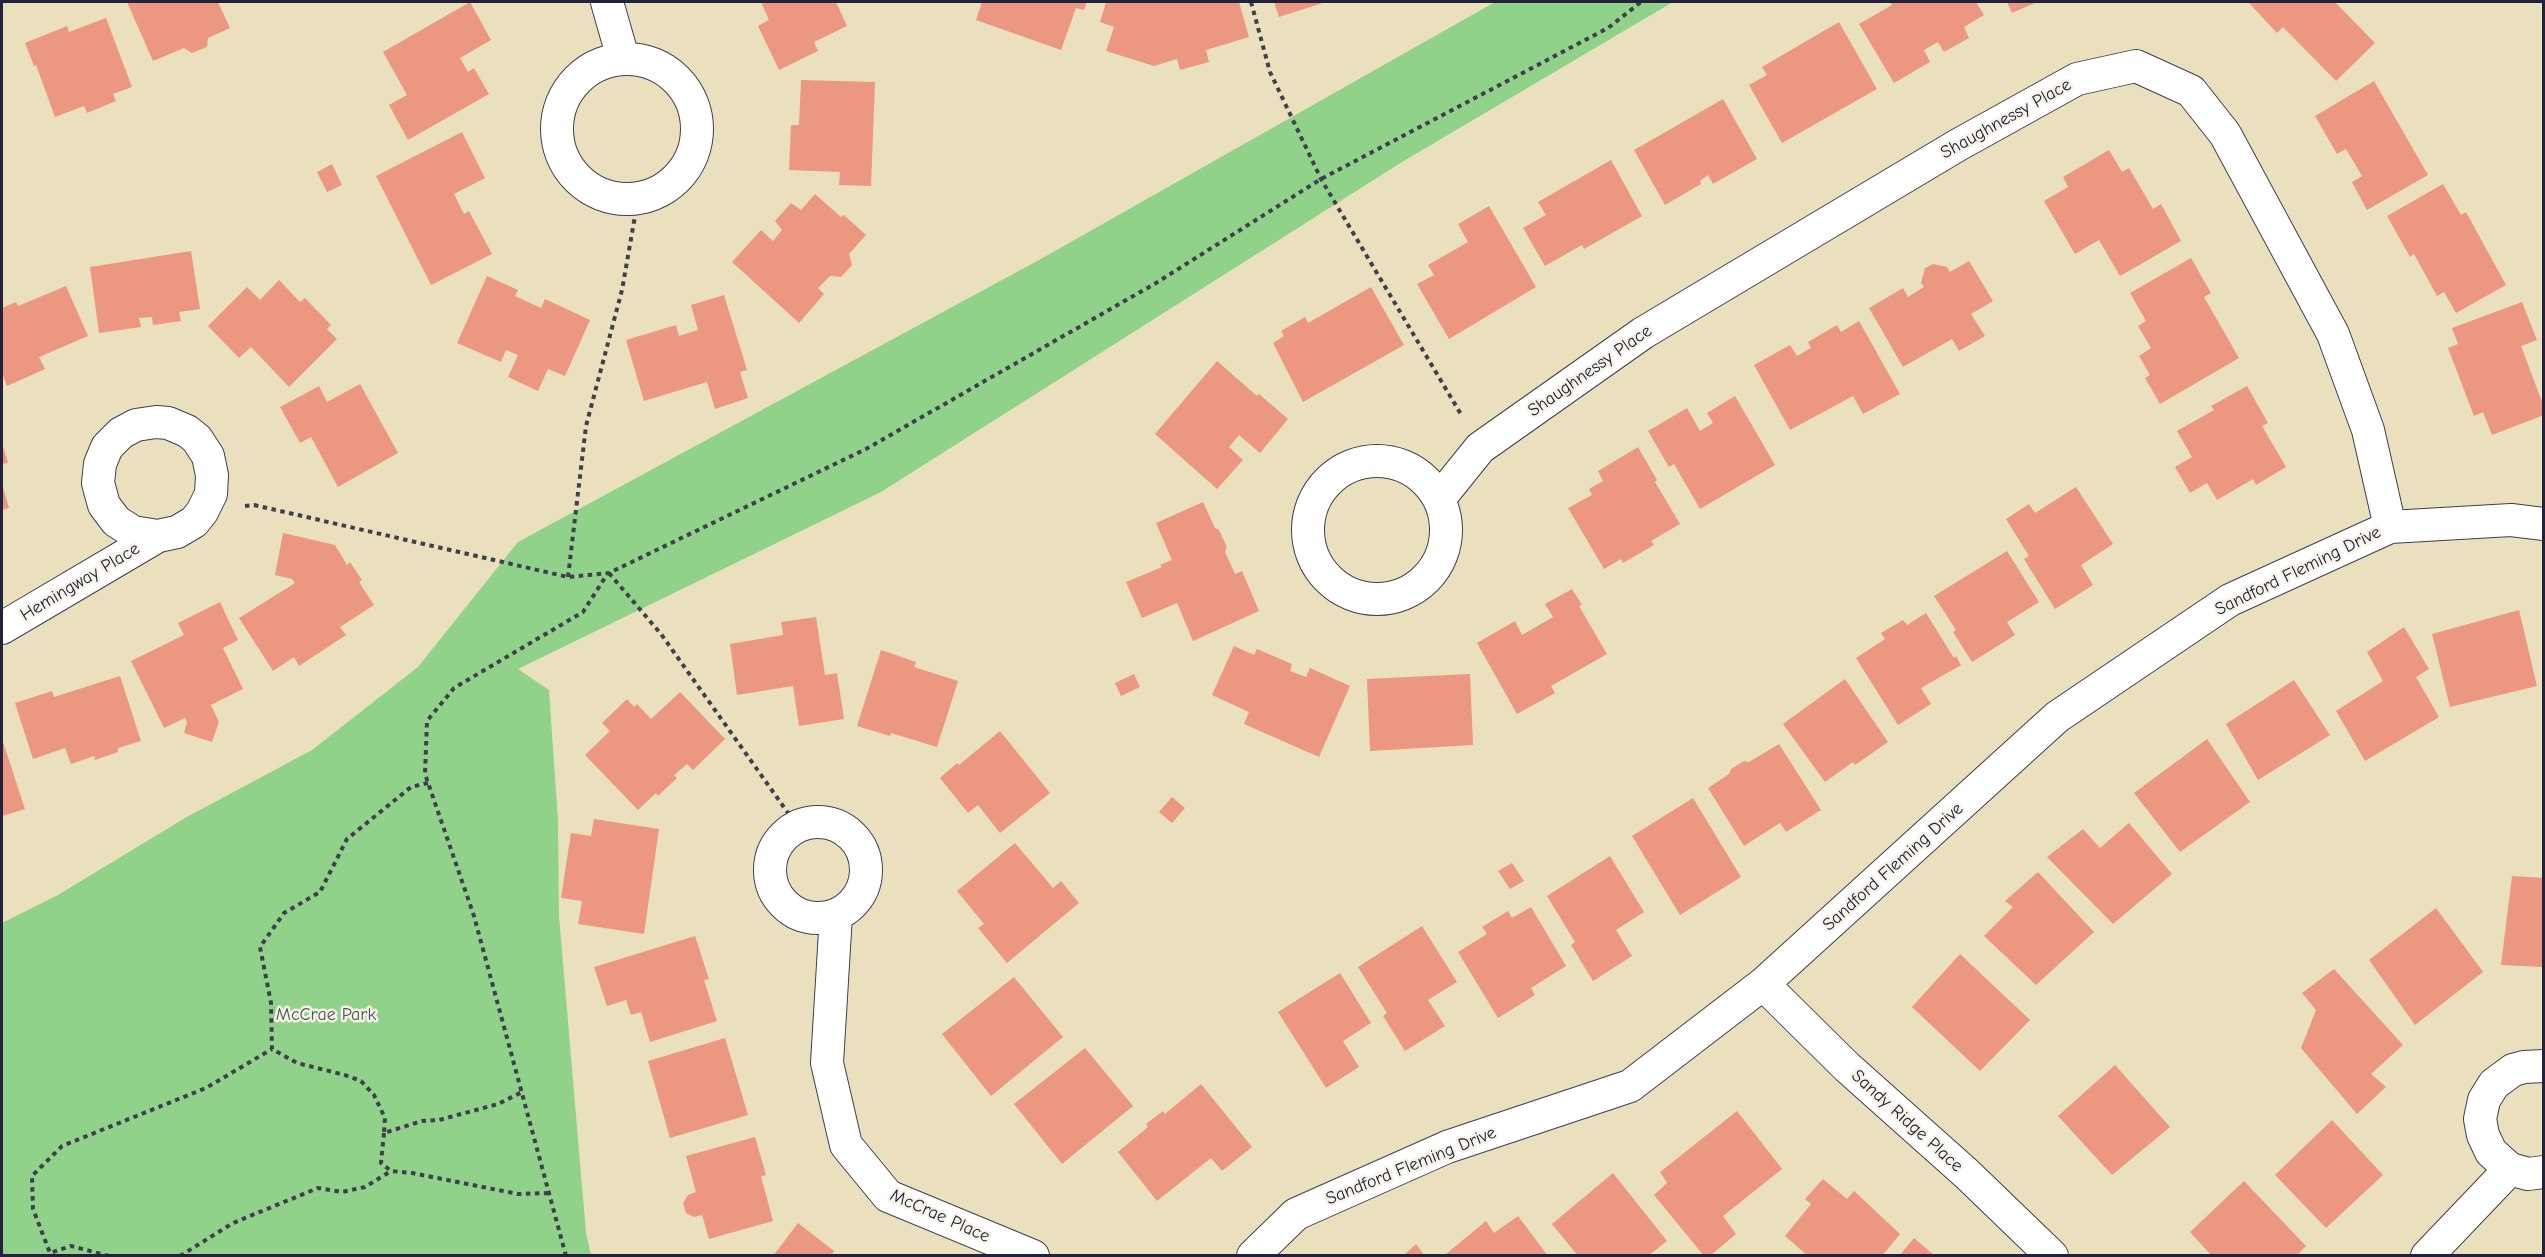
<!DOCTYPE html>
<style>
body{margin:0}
#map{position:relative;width:2545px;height:1257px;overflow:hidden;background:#eae0be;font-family:"Comic Neue",sans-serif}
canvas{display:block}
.frame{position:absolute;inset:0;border:3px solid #22223b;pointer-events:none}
</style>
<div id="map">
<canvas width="2545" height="1257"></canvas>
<div class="frame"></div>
</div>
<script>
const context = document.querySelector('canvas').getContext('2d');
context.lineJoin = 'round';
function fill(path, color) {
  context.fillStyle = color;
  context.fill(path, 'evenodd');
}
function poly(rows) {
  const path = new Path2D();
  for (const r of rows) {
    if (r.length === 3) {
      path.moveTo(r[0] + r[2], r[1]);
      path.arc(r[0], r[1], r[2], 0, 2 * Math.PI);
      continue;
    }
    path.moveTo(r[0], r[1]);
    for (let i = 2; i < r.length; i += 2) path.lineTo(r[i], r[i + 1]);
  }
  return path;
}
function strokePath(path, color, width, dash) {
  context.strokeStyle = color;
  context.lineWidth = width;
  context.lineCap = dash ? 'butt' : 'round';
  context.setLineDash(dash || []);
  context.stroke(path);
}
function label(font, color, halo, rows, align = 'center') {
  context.font = font + ' "Comic Neue",sans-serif';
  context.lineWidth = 5;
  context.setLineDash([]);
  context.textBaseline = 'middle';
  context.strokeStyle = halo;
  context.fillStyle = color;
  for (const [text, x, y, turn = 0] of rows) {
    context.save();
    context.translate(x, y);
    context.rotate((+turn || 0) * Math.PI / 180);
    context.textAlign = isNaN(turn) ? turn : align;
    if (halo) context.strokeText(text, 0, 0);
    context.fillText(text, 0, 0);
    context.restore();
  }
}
fill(poly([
 [1495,2,1673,2,1402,162,881,492,518,669,549,690,558,821,559,916,586,1233,591,1255,2,1255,2,923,58,895,185,818,312,750,418,667,518,542,1039,260]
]), '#90d289');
fill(poly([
 [127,2,218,2,230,28,208,38,207,47,192,53,184,48,153,61],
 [470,2,491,40,460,58,468,72,474,68,489,94,408,140,389,105,407,95,383,52],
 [761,2,836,2,847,26,814,42,818,51,779,70,758,26,769,20],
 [982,2,1087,2,1084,10,1076,8,1061,50,976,20],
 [1106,2,1239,2,1249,37,1206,50,1209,62,1180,70,1177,59,1154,66,1106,51,1114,27,1100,22],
 [1274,2,1326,2,1279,17],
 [1890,2,1976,2,1984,15,1964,27,1969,38,1944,52,1938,42,1924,50,1930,62,1894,83,1859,24,1892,5],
 [2007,2,2037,2,2012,13],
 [2251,2,2335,2,2375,43,2336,81,2283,27,2277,33,2249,3],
 [106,18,132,87,113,94,116,101,87,113,84,106,55,117,36,65,34,66,25,43,67,26,69,32],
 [1839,22,1877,89,1782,143,1749,85,1767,75,1762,67],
 [801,80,875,82,871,186,839,185,840,172,789,170,791,125,799,125],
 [2374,81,2428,175,2367,210,2352,182,2362,176,2346,149,2337,154,2315,116],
 [1723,99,1757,159,1713,184,1708,175,1700,181,1701,184,1665,205,1634,150],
 [462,132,485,178,454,194,464,214,469,211,492,254,431,285,376,176],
 [2109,150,2122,172,2129,168,2153,209,2161,204,2181,241,2120,276,2099,240,2075,254,2044,201,2068,187,2063,177],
 [1611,160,1642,216,1584,249,1582,245,1545,266,1523,228,1546,215,1538,202],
 [332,164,342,185,327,192,317,172],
 [2443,184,2461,215,2466,212,2506,285,2456,313,2444,292,2437,296,2414,254,2410,257,2387,216],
 [815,194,841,217,844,215,866,235,849,254,852,265,841,277,830,276,818,288,824,294,799,323,732,262,761,230,773,241,782,230,775,221,791,203,801,210],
 [1489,206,1536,287,1449,339,1417,284,1434,275,1428,265,1468,242,1458,224],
 [191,251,200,309,179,312,181,321,153,325,152,317,139,318,141,327,99,333,90,267],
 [2191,258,2211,293,2204,297,2239,358,2160,404,2145,378,2150,375,2139,356,2151,348,2138,326,2146,321,2130,293],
 [1969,261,1993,301,1971,314,1985,336,1959,351,1952,339,1903,367,1869,308,1903,288,1908,297,1924,287,1921,283,1925,268,1933,264,1947,267,1950,272],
 [487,276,518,290,515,296,541,308,545,299,590,320,565,376,548,369,538,391,508,377,518,355,506,350,501,362,457,343],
 [279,280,300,302,305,298,331,325,327,329,337,339,289,387,251,347,239,358,208,326,247,287,260,300],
 [66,286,88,336,39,357,45,369,7,386,2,373,2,308,16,302,18,306],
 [1371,287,1404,345,1303,402,1273,343,1284,336,1281,331,1305,317,1308,323],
 [724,295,747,370,740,372,748,398,715,409,707,382,644,401,626,340,676,325,679,336,698,330,691,305],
 [2522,302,2537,340,2521,346,2544,407,2544,415,2492,435,2483,412,2474,416,2448,348,2458,344,2452,328],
 [1859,321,1900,394,1863,414,1853,396,1790,430,1754,365,1790,345,1797,356,1811,348,1808,342,1837,325,1841,332],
 [1217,361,1257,396,1259,394,1288,419,1260,453,1239,435,1229,447,1243,460,1217,489,1155,434],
 [360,384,398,453,338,487,311,437,300,443,280,407,319,386,327,402],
 [2247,386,2268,423,2262,426,2286,467,2256,485,2253,479,2217,500,2207,483,2190,493,2175,467,2192,457,2177,431,2214,410,2211,406],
 [1735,396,1775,465,1700,509,1674,464,1669,467,1648,431,1687,408,1700,431,1713,423,1707,413],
 [2,443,8,463,2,464],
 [1638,447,1657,480,1655,482,1680,524,1651,541,1654,545,1623,563,1621,559,1604,569,1568,508,1592,495,1589,489,1603,481,1598,471],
 [2,484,9,508,2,510],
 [2076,487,2113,544,2081,565,2093,585,2055,609,2024,559,2029,556,2006,519,2029,504,2035,513],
 [1203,502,1215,528,1219,530,1227,547,1225,552,1235,574,1242,571,1259,611,1193,641,1177,603,1142,618,1126,582,1162,567,1160,565,1172,560,1156,523],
 [283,533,335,545,347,565,350,562,362,580,359,582,374,605,340,627,346,635,299,666,294,657,273,671,239,618,295,583,292,579,275,575],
 [2007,551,2039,602,2007,622,2015,635,1972,662,1953,632,1956,630,1934,596],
 [1572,589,1582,605,1579,606,1607,654,1551,686,1555,693,1517,714,1477,643,1515,621,1522,635,1553,617,1545,604],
 [220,602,238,640,223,648,243,689,211,705,219,722,212,742,184,733,187,722,185,718,164,728,131,661,184,635,178,623],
 [2519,610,2537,686,2450,707,2432,634],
 [1926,613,1954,658,1956,656,1961,665,1921,688,1931,704,1898,725,1856,658,1885,639,1881,633,1903,620,1907,625],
 [816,617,825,675,837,673,844,719,799,726,793,686,737,695,730,644,783,635,781,622],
 [2404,627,2429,669,2416,677,2439,717,2365,761,2336,711,2383,681,2367,652],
 [1234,646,1254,655,1257,649,1292,664,1290,671,1306,677,1310,668,1350,686,1319,757,1244,724,1249,712,1212,695],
 [881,650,916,662,914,667,958,681,937,747,891,733,890,736,857,726],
 [1134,674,1140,687,1121,696,1115,683],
 [1470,674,1473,745,1370,751,1367,679],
 [120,676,141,741,118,748,118,752,95,760,94,756,71,764,65,748,33,759,15,703,52,691,54,697],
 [1845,679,1888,742,1855,765,1853,762,1825,782,1783,724],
 [2294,680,2330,735,2258,780,2226,724],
 [680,692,725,739,693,770,687,764,674,775,677,778,658,796,656,793,638,810,585,755,610,731,602,723,627,699,634,707,637,704,651,719],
 [1000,731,1050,793,1000,833,978,805,968,813,940,778,957,763,959,765],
 [2,739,25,809,2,816],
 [2207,739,2250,802,2180,852,2134,793],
 [1779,744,1821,810,1786,832,1780,823,1744,846,1708,788,1729,774,1731,769,1744,761,1749,762],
 [1172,797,1185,808,1172,823,1159,812],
 [1693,798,1741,877,1680,915,1632,836],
 [594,819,659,829,644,934,578,924,582,901,561,898,571,833,591,836],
 [2129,823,2172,874,2113,924,2047,857,2083,829,2100,848],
 [1015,843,1053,888,1061,881,1079,903,1007,963,978,928,984,924,957,891],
 [1610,856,1644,912,1616,930,1632,956,1593,981,1571,945,1575,942,1547,896],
 [1512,863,1524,881,1510,889,1498,871],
 [2038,872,2094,932,2036,985,1984,936,2013,907,2005,901],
 [2512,876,2544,878,2544,967,2501,965],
 [1531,907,1566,966,1531,988,1535,995,1498,1018,1458,952,1487,934,1482,927,1508,911,1512,918],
 [2436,908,2483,972,2415,1025,2369,960],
 [1422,926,1457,982,1428,1000,1445,1026,1405,1051,1383,1016,1387,1013,1358,967],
 [695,936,709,979,704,980,717,1021,650,1042,641,1012,631,1015,626,1000,607,1006,594,967],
 [1960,954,2030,1020,1980,1071,1912,1007],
 [2334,969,2403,1045,2371,1074,2386,1087,2357,1114,2301,1048,2316,1010,2302,993],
 [1340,973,1371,1023,1343,1041,1359,1067,1326,1088,1278,1012],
 [1014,977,1063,1037,991,1096,942,1034],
 [725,1038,748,1115,670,1138,648,1061],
 [1085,1048,1133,1106,1062,1164,1014,1104],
 [2115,1065,2170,1127,2112,1175,2058,1116],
 [1201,1084,1252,1147,1222,1171,1211,1158,1157,1201,1118,1152,1148,1127,1146,1124,1163,1111,1165,1114],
 [1737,1111,1782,1169,1723,1216,1736,1234,1710,1256,1704,1256,1654,1195,1667,1183,1660,1172],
 [2332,1120,2383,1175,2326,1228,2275,1175],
 [755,1137,766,1175,761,1176,773,1221,709,1239,702,1215,694,1217,686,1213,683,1203,688,1195,696,1192,686,1156],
 [1613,1173,1667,1241,1648,1256,1578,1256,1552,1224],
 [1823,1179,1847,1199,1854,1191,1900,1234,1882,1256,1808,1256,1785,1236,1811,1204,1805,1199],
 [2244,1181,2306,1246,2296,1256,2212,1256,2190,1232],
 [1518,1216,1548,1256,1448,1256,1446,1254,1486,1221,1494,1233],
 [798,1223,834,1251,831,1256,773,1256],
 [1914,1238,1935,1256,1899,1256],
 [1416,1244,1425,1256,1403,1256]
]), '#ec9781');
const minor = poly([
 [607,2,623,58],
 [627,129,70],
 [1377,530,69],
 [1439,499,1480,448,1643,333,1958,145,2077,79,2136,66,2191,91,2225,134,2333,334,2368,430,2390,527],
 [2,628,158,536,177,532,194,522,202,512,211,494,212,475,208,456,197,439,187,431,168,423,156,422,136,425,121,433,107,447,100,464,98,483,104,505,116,521,133,532,158,536],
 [818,870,48],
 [836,915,827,1063,846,1145,888,1196,1033,1256],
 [1763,984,1847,1067,1967,1174,2052,1256],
 [2544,1066,2524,1067,2513,1070,2494,1084,2484,1100,2480,1119,2483,1135,2491,1152,2510,1169,2528,1174,2544,1172],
 [1253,1256,1296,1214,1447,1147,1630,1086,1763,984,2057,717,2230,600,2390,527,2511,520,2544,524],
 [2427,1256,2510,1169]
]);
strokePath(minor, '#403e4f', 34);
strokePath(poly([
 [1251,2,1270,72,1321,179,1462,416],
 [245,506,254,505,568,577,609,573,866,449,1156,283,1321,179,1608,28,1641,2],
 [609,573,661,634,798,827],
 [568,577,586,426,622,290,638,199],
 [428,783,411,787,347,839,320,892,284,913,260,947,271,1003,272,1049,297,1063,345,1075,361,1081,374,1095,385,1118,384,1133,422,1121,439,1120,498,1104,522,1092],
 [384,1133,381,1163,391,1171,412,1173,518,1194,549,1193],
 [109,1256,71,1246,50,1253,33,1209,32,1176,62,1146,206,1088,272,1049],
 [180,1256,233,1223,318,1188,342,1192,365,1187,391,1171],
 [566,1256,474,916,425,774,427,721,454,688,583,612,608,573]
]), '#403e4f', 4, [4.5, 4.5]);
strokePath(minor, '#fff', 32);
label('18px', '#22223b', '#f7f3e8', [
 ["Shaughnessy Place",2006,119,-29],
 ["Shaughnessy Place",1590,371,-35],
 ["Sandford Fleming Drive",2298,571,-26],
 ["Hemingway Place",80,582,-31],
 ["Sandford Fleming Drive",1893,867,-42],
 ["Sandy Ridge Place",1907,1121,42],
 ["Sandford Fleming Drive",1411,1166,-22],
 ["McCrae Place",940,1216,24]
]);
label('18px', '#435752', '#f7f3e8', [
 ["McCrae Park",326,1015]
]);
</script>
